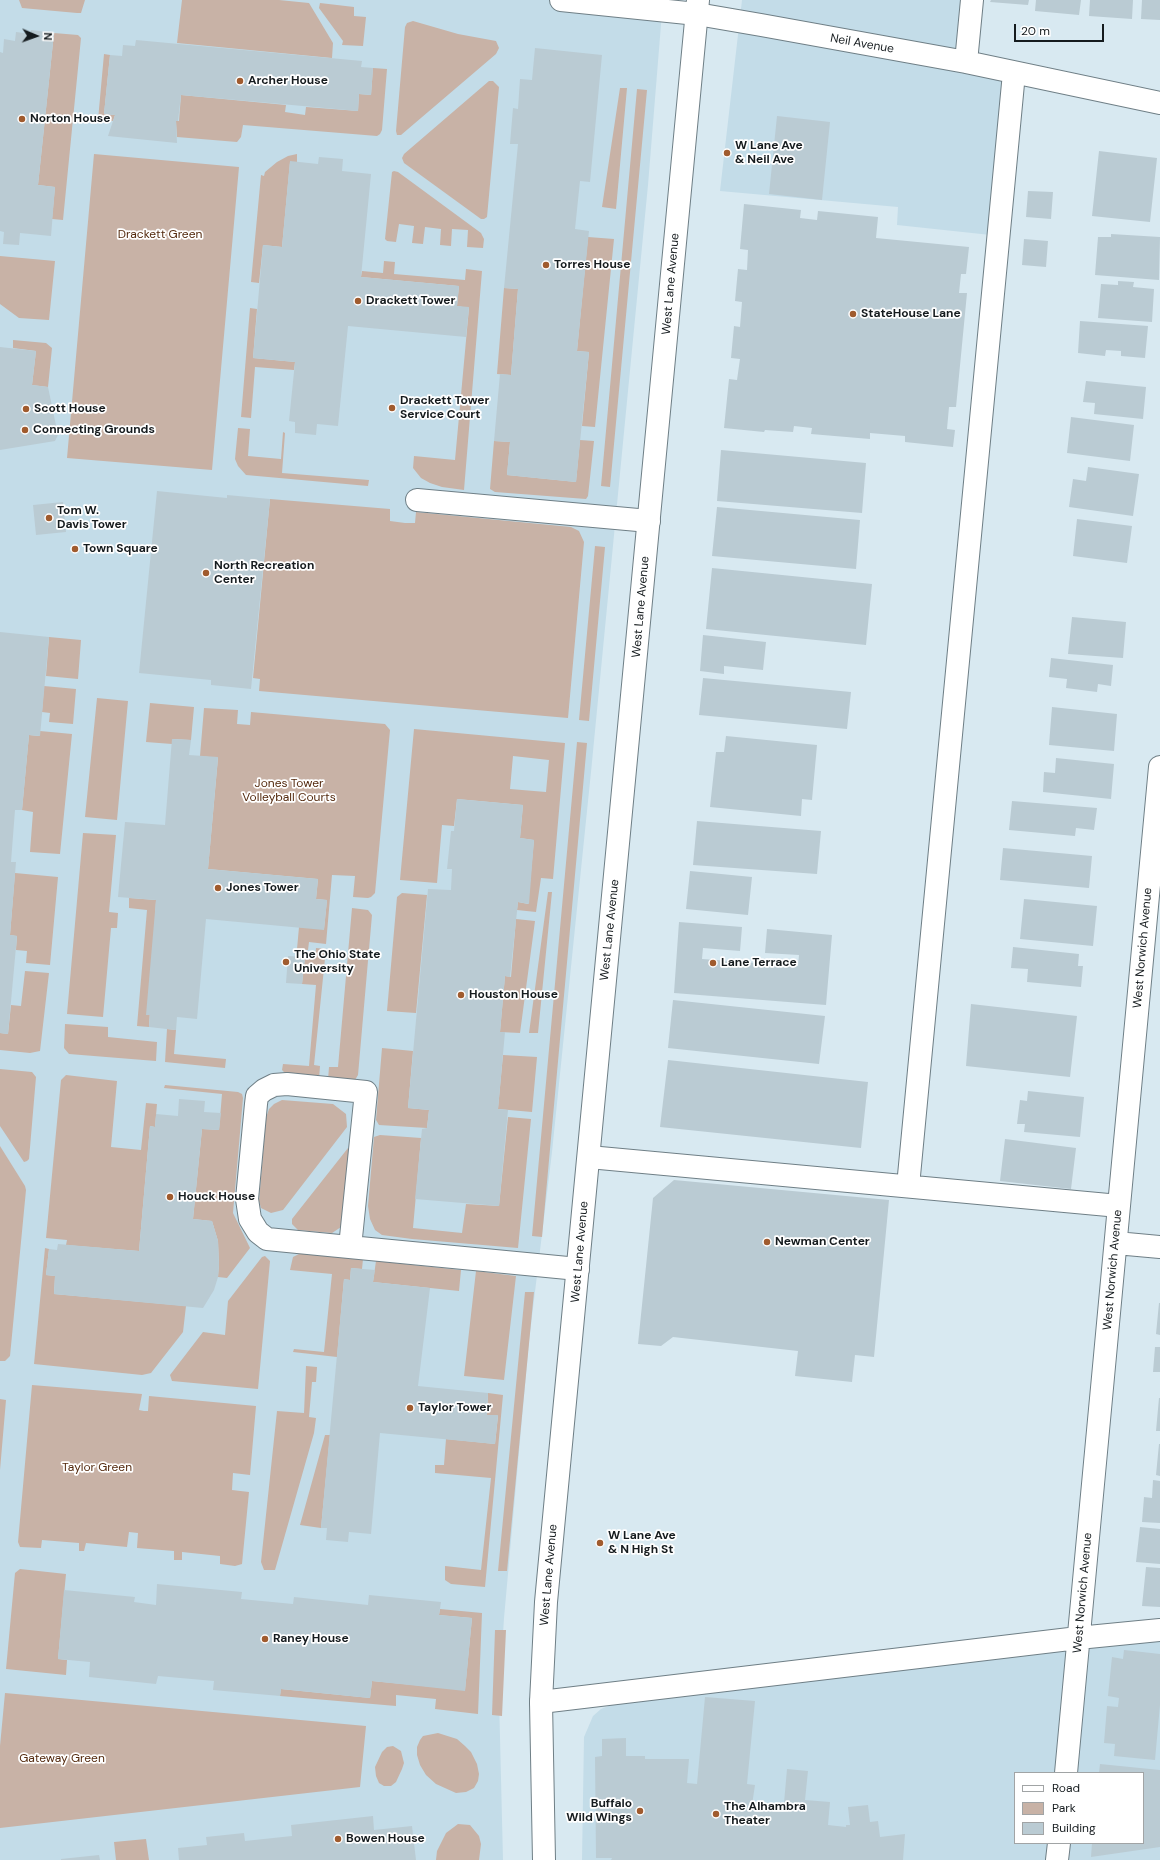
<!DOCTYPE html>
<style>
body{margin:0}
#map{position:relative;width:1160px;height:1860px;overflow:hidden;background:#d8e9f1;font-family:"DM Sans",sans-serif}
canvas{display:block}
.legend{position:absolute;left:1014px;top:1772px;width:130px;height:72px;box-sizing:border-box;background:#fff;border:1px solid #a1a4a5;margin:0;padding:5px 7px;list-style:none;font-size:12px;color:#151b1e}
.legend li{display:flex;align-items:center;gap:8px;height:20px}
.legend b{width:20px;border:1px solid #a1a4a5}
.north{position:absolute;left:16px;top:16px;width:40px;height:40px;-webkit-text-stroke:3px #fff;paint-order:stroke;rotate:92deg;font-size:11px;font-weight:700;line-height:16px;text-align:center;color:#151b1e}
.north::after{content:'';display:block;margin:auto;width:14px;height:18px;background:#151b1e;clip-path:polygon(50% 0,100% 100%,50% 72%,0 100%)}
.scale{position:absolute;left:1014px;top:24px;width:90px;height:18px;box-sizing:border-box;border:2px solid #151b1e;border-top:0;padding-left:5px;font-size:12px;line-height:14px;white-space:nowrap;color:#151b1e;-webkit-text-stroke:3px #fff;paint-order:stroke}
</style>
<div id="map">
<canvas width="1160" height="1860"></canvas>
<ul class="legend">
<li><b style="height:5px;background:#fff"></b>Road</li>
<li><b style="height:11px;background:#c8b2a6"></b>Park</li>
<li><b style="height:11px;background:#bacbd3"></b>Building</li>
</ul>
<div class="north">N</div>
<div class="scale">20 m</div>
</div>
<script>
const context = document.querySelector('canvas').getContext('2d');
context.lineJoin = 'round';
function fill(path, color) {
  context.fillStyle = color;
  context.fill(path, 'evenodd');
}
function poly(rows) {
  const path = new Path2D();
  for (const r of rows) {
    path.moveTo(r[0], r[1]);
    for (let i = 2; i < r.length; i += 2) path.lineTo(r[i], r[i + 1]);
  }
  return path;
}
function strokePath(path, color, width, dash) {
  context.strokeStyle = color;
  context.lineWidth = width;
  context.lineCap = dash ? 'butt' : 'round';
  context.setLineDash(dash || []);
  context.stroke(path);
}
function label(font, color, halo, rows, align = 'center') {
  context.font = font + ' "DM Sans",sans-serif';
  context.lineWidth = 3.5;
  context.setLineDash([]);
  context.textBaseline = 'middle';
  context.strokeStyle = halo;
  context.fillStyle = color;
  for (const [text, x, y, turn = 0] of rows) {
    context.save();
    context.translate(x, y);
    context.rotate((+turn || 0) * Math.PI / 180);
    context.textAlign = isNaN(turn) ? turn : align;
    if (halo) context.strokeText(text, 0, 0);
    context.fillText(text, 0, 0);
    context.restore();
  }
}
fill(poly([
 [0,0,663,0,648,185,591,772,552,1152,529,1341,504,1618,499,1697,503,1860,0,1860],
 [742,0,972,0,966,62,1017,74,1000,236,897,225,898,207,720,191],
 [1160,1630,1160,1860,582,1860,584,1737,593,1716,601,1709,616,1703,1043,1654,1051,1641],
 [1015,1773,1143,1773,1143,1843,1015,1843]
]), '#c3dce8');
fill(poly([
 [19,0,85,0,81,13,77,13,22,8],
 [182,0,279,0,309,3,333,43,332,58,177,43],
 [320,3,354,7,354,16,366,17,363,46,342,45,343,41,319,8],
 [413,21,458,34,496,41,499,48,496,54,401,135,397,135,396,131,405,27,407,23],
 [54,33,78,35,81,38,63,220,52,219,55,187,38,185],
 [104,54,110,55,104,114,115,115,113,121,98,120],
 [373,68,387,69,382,130,380,134,377,136,243,125,241,137,237,142,177,137,176,121,179,121,181,95,286,105,285,112,305,115,306,107,358,111,359,94,371,95],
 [489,81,493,81,499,87,487,217,484,219,481,219,404,163,402,158,404,154],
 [620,88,627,88,616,209,602,207],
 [637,89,647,90,610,487,601,486],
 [94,154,239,167,212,470,67,458],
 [297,154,297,162,290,162,282,247,263,245,259,283,251,282,261,175,264,176,265,172,277,162,288,156],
 [394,171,398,172,481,233,484,239,483,248,467,247,468,230,452,229,451,246,440,245,441,229,425,227,423,244,412,243,414,226,399,224,396,242,387,241,385,239,392,172],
 [588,237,614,239,595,427,582,426,589,352,577,351],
 [0,256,55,261,49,320,19,318,0,304],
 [384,261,395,262,394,274,465,280,466,269,482,271,464,490,442,487,430,483,421,478,413,468,414,456,455,460,469,308,457,306,459,286,361,277,362,271,383,273],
 [504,288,518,289,511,375,497,374],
 [250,308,257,309,253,358,295,362,294,370,255,367,251,418,241,417],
 [13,340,46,343,52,348,48,387,32,385,36,351,13,348],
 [238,428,250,429,248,456,281,459,283,432,285,433,282,473,369,480,368,486,246,475,238,466,235,459],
 [580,440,594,441,588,496,586,499,495,492,490,489,494,441,510,442,507,475,576,482],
 [270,499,390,509,390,521,405,523,415,523,416,512,571,527,579,531,584,542,568,718,259,691,260,679,253,678],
 [595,546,605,547,589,721,579,720],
 [49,637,81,640,78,679,46,676],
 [44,686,76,689,73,724,49,722,50,713,42,712],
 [97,698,128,701,117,820,85,817],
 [150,703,194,707,191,740,173,739,172,744,146,742],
 [204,708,238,710,237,724,250,725,251,712,385,724,390,730,375,893,371,897,368,898,353,897,355,876,332,875,326,944,309,942,308,950,297,949,299,927,324,929,327,900,316,899,318,879,208,869,218,758,200,756],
 [414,729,565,743,553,879,541,878,536,912,517,910,518,902,528,904,534,840,520,838,523,805,457,799,454,826,442,825,437,883,400,880],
 [513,756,549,760,546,792,510,789],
 [40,731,72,734,60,854,30,852,33,812,22,810,29,735,39,736],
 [577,742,587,743,542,1237,532,1236],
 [83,833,116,835,109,912,118,913,117,928,111,928,103,1017,67,1014],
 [15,873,58,877,50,965,26,963,27,951,16,950,17,936,10,935],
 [548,892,552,892,538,1033,529,1033],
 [402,893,427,895,416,1013,387,1011,397,897],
 [129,898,156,900,149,1027,137,1026,147,910,129,908],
 [352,908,368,910,372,915,358,1075,355,1080,328,1080,329,1067,338,1067],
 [516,919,535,921,520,1033,500,1032,505,976,511,977],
 [316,948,326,949,314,1065,320,1066,319,1079,287,1075,282,1070,283,1064,309,1066,316,985,302,984,305,957,315,958],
 [25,971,49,973,40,1051,30,1053,0,1050,0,1033,8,1034,11,1005,21,1006],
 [65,1024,108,1027,108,1037,157,1042,156,1061,69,1054,64,1048],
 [167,1029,176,1030,174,1054,226,1059,225,1068,165,1062],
 [382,1048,413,1051,408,1108,429,1110,427,1128,379,1125,376,1120],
 [503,1055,537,1057,532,1112,498,1109],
 [0,1069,32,1072,36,1077,29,1159,27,1161,24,1162,0,1126],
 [66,1075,117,1081,111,1147,141,1150,146,1103,157,1104,155,1127,150,1126,139,1251,66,1245,67,1240,46,1238,61,1080],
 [165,1085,238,1092,242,1094,243,1098,233,1213,250,1248,227,1278,218,1277,219,1265,218,1241,212,1221,193,1219,202,1129,219,1130,222,1094,164,1088],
 [282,1100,333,1104,346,1114,347,1127,283,1210,271,1213,261,1208,259,1201,266,1118,269,1109,274,1104],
 [508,1117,531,1119,518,1248,412,1239,382,1235,375,1230,370,1219,368,1206,374,1137,380,1135,421,1138,413,1228,462,1233,466,1204,499,1206],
 [0,1146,25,1186,26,1190,10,1356,5,1361,0,1361],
 [348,1148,350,1149,344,1220,341,1227,332,1233,298,1230,292,1224,292,1219],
 [45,1248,49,1249,46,1275,55,1276,54,1294,186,1306,183,1332,151,1373,142,1375,34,1364],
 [301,1253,363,1259,362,1269,351,1268,350,1280,344,1279,337,1357,293,1352,294,1349,324,1352,332,1274,290,1270,293,1257],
 [265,1256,270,1261,258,1389,172,1381,170,1375,203,1332,225,1335,228,1301,262,1257],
 [376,1261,461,1270,459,1291,373,1282],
 [476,1271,516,1276,504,1380,464,1376],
 [525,1292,534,1292,507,1571,498,1571],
 [306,1366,317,1367,316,1382,312,1382,309,1417,316,1418,314,1433,275,1570,264,1570,261,1562,277,1411,304,1413],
 [32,1385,142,1394,139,1410,144,1411,148,1411,149,1396,256,1406,250,1475,233,1473,232,1490,249,1492,242,1564,235,1566,220,1564,220,1556,182,1552,182,1560,174,1560,174,1551,137,1548,138,1533,129,1532,127,1547,86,1543,84,1551,79,1551,79,1543,42,1540,41,1548,20,1547,18,1542],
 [488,1393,503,1395,485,1587,451,1584,445,1580,445,1566,481,1570,491,1478,435,1473,435,1465,444,1465,446,1439,495,1444,498,1416,487,1415],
 [0,1399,6,1400,0,1470],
 [325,1435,330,1435,321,1528,300,1525],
 [20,1569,66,1574,58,1659,67,1660,66,1675,6,1669,15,1573],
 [440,1609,482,1613,478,1714,435,1709,436,1699,396,1695,396,1706,280,1696,281,1689,370,1698,372,1681,465,1690,472,1618,439,1615],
 [495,1630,506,1630,502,1716,492,1715],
 [5,1693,366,1726,360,1787,0,1828,0,1746],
 [438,1733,457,1739,465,1746,471,1752,477,1764,479,1774,478,1781,474,1788,466,1792,456,1793,436,1784,426,1775,420,1765,417,1755,417,1747,420,1740,423,1736],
 [393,1746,401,1751,404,1763,402,1769,396,1782,391,1786,384,1786,379,1783,376,1776,375,1767,382,1752,387,1747],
 [458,1824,470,1825,479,1836,481,1844,479,1860,436,1860,437,1851,446,1833],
 [146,1839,149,1860,116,1860,114,1842]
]), '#c8b2a6');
fill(poly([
 [991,0,1029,0,1028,5,990,2],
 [1036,0,1081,0,1079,15,1035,11],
 [1090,0,1133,0,1132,19,1089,16],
 [1142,0,1160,0,1160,20,1141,19],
 [31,30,54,33,38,185,55,187,51,236,20,233,19,245,3,244,4,232,0,231,0,52,3,53,4,39,15,41,16,32,31,34],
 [136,40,362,61,361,67,373,68,371,95,359,94,358,111,181,95,178,121,176,121,177,143,108,136,115,115,104,114,110,55,122,56,123,45,135,46],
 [535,48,602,55,590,182,580,181,575,229,589,231,577,351,589,352,576,482,507,475,510,442,494,441,500,374,511,375,518,289,504,288,518,144,510,144,513,108,518,109,520,79,532,80],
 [777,116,830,122,822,200,769,194],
 [1099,151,1157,158,1150,222,1092,216],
 [319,157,343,159,342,171,371,174,361,277,459,286,457,306,469,307,466,337,348,326,338,426,317,424,316,435,295,433,295,422,289,421,295,362,253,358,263,245,282,247,290,161,318,164],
 [1028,191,1053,192,1051,219,1026,217],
 [744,204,801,210,800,218,817,220,818,211,878,217,876,238,969,247,966,274,961,274,959,293,967,293,956,407,949,407,947,429,955,430,953,447,905,442,905,436,870,433,870,439,811,434,812,428,794,426,793,432,765,430,764,432,724,428,729,379,737,380,740,359,731,358,734,326,740,327,742,302,735,301,738,269,747,270,748,250,740,249],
 [1111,234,1160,237,1159,280,1095,275,1098,237,1111,237],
 [1024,239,1048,241,1046,267,1022,265],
 [1118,281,1134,282,1133,287,1154,289,1152,322,1098,318,1101,284,1118,285],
 [1080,321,1148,326,1145,358,1121,356,1121,351,1106,350,1105,356,1078,353],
 [0,347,36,351,32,385,48,387,58,435,55,441,0,450],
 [1086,381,1146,387,1143,419,1094,414,1095,403,1083,402],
 [1071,417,1134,425,1130,461,1067,453],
 [721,450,866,463,862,513,717,501],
 [1088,467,1139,474,1133,516,1069,507,1073,479,1086,481],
 [157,491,227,498,227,495,270,499,251,689,211,685,211,680,139,673],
 [63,502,66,532,36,535,33,505],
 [717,507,860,520,856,569,712,556],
 [1077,519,1132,526,1127,563,1073,556],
 [712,568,872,584,866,645,706,629],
 [1072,617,1126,622,1123,658,1068,654],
 [0,632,49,637,40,736,29,735,22,810,15,810,11,862,16,862,10,935,17,936,8,1034,0,1033],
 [703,635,766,642,763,670,724,666,724,674,700,671],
 [1051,658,1113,665,1111,686,1098,684,1097,692,1066,688,1067,679,1049,677],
 [703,678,851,692,847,729,699,715],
 [1052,707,1117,714,1114,751,1049,745],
 [726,736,817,745,812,800,802,799,801,816,710,807,716,752,724,752],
 [172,739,191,740,189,755,218,757,208,869,318,879,316,899,327,900,324,930,206,919,197,1019,177,1017,176,1030,149,1027,150,1015,146,1015,156,900,118,897,125,822,165,825],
 [1056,758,1114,764,1111,799,1043,792,1044,772,1055,773],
 [457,799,523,805,520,838,534,840,529,904,518,902,510,977,505,976,500,1032,505,1032,498,1109,508,1110,499,1206,415,1199,422,1129,427,1128,429,1110,408,1108,428,889,451,890,452,869,447,869,451,831,454,831],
 [1012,801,1097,808,1094,830,1076,828,1075,836,1009,830],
 [697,821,821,831,817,874,693,865],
 [1003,848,1092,856,1089,888,1000,880],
 [690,871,752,877,748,915,686,909],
 [1024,899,1097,906,1093,946,1020,939],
 [679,922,742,927,740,951,703,948,702,959,798,966,799,955,765,953,767,929,832,935,826,1005,674,993],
 [1013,947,1079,954,1078,966,1083,966,1081,987,1027,982,1028,969,1011,968],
 [288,956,305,957,302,984,286,983],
 [673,1000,825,1016,819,1064,668,1048],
 [971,1004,1077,1016,1070,1077,966,1066],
 [668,1060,868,1082,861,1148,660,1127],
 [1028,1091,1084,1097,1080,1137,1024,1132,1025,1124,1017,1124,1020,1100,1027,1101],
 [179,1099,205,1101,204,1112,221,1113,219,1130,202,1129,193,1219,212,1221,218,1241,219,1265,218,1277,214,1290,203,1308,54,1294,55,1276,46,1275,49,1249,57,1250,58,1244,139,1251,150,1126,155,1127,156,1114,178,1116],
 [1005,1139,1076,1148,1071,1189,1000,1181],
 [674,1180,889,1200,874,1357,855,1355,852,1382,795,1376,798,1351,673,1337,661,1346,638,1344,653,1198],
 [351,1268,375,1270,373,1282,430,1288,418,1386,488,1393,487,1415,498,1415,495,1444,380,1433,371,1534,349,1532,348,1542,326,1540,327,1528,321,1528,344,1279,350,1280],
 [1159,1303,1160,1303,1160,1335,1156,1334],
 [1155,1347,1160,1347,1160,1372,1153,1372],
 [1159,1398,1160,1398,1160,1431,1156,1431],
 [1159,1444,1160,1444,1160,1476,1156,1475],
 [1153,1480,1160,1481,1160,1523,1142,1522,1144,1497,1152,1498],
 [1140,1527,1160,1529,1160,1564,1136,1562],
 [1146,1567,1160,1568,1160,1607,1142,1606],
 [157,1584,242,1592,241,1599,293,1604,294,1597,368,1605,369,1595,441,1602,439,1615,472,1618,465,1691,372,1681,370,1698,281,1689,280,1696,213,1690,214,1681,158,1676,156,1684,89,1677,90,1662,58,1659,64,1590,135,1597,134,1602,156,1605],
 [1124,1650,1160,1654,1160,1705,1155,1760,1114,1756,1115,1744,1104,1743,1107,1706,1118,1707,1119,1698,1108,1696,1112,1657,1123,1659],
 [705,1697,755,1701,747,1784,755,1785,752,1805,777,1808,778,1802,784,1803,787,1769,808,1771,805,1800,830,1802,828,1825,846,1827,846,1825,850,1825,848,1807,868,1805,870,1822,878,1821,880,1837,905,1834,903,1860,611,1860,612,1858,596,1858,595,1757,602,1756,602,1739,626,1738,626,1756,645,1756,645,1759,689,1759,687,1783,697,1784],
 [1100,1764,1160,1770,1160,1847,1091,1857,1092,1843,1143,1843,1143,1773,1099,1773],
 [373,1816,374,1830,412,1826,416,1860,179,1860,178,1848,207,1845,206,1837,244,1833,245,1841,292,1836,291,1825],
 [99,1855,100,1860,61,1860,61,1859]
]), '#bacbd3');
const minor = poly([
 [561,0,697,14,761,25,966,62,1160,103],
 [966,62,972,0],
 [417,500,649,521],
 [589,1157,1119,1206],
 [908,1186,1014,73],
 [1116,1243,1160,1247],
 [350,1247,366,1092,287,1084,274,1085,264,1090,257,1096,256,1104,247,1199,250,1219,258,1232,267,1239,370,1249,578,1269],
 [541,1702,1078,1638,1160,1630],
 [1066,1773,1160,767],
 [1057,1860,1059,1843]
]);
const major = poly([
 [544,1860,541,1702,546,1602,698,0]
]);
strokePath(minor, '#6f7f86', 24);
strokePath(major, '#6f7f86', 24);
strokePath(minor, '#fff', 22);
strokePath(major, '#fff', 22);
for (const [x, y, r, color] of [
 [240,81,4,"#a05b2e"],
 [22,119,4,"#a05b2e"],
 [727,153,4,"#a05b2e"],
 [546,265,4,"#a05b2e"],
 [358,301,4,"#a05b2e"],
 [853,314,4,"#a05b2e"],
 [392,408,4,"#a05b2e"],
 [26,409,4,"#a05b2e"],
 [25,430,4,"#a05b2e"],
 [49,518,4,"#a05b2e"],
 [75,549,4,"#a05b2e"],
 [206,573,4,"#a05b2e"],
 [218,888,4,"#a05b2e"],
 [286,962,4,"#a05b2e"],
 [713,963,4,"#a05b2e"],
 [461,995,4,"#a05b2e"],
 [170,1197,4,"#a05b2e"],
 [767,1242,4,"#a05b2e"],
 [410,1408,4,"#a05b2e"],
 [600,1543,4,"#a05b2e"],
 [265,1639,4,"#a05b2e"],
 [640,1811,4,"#a05b2e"],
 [716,1814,4,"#a05b2e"],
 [338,1839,4,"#a05b2e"]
]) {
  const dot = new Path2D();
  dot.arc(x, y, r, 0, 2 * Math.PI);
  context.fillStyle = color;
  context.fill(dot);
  strokePath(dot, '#fff', 1.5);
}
label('12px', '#151b1e', '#fff', [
 ["Neil Avenue",862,44,10],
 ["West Lane Avenue",671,284,-85],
 ["West Lane Avenue",641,607,-85],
 ["West Lane Avenue",610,930,-84],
 ["West Norwich Avenue",1143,948,-85],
 ["West Lane Avenue",580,1252,-85],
 ["West Norwich Avenue",1113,1270,-85],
 ["West Lane Avenue",549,1575,-85],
 ["West Norwich Avenue",1083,1593,-85]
]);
label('bold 12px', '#151b1e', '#fff', [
 ["Archer House",248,81],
 ["Norton House",30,119],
 ["W Lane Ave",735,146],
 ["& Neil Ave",735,160],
 ["Torres House",554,265],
 ["Drackett Tower",366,301],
 ["StateHouse Lane",861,314],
 ["Drackett Tower",400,401],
 ["Service Court",400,415],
 ["Scott House",34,409],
 ["Connecting Grounds",33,430],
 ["Tom W.",57,511],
 ["Davis Tower",57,525],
 ["Town Square",83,549],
 ["North Recreation",214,566],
 ["Center",214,580],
 ["Jones Tower",226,888],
 ["The Ohio State",294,955],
 ["University",294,969],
 ["Lane Terrace",721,963],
 ["Houston House",469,995],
 ["Houck House",178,1197],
 ["Newman Center",775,1242],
 ["Taylor Tower",418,1408],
 ["W Lane Ave",608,1536],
 ["& N High St",608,1550],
 ["Raney House",273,1639],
 ["Buffalo",632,1804,"right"],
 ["Wild Wings",632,1818,"right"],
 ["The Alhambra",724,1807],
 ["Theater",724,1821],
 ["Bowen House",346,1839]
], 'left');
label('12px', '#53290d', '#fff', [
 ["Drackett Green",160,235],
 ["Jones Tower",289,784],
 ["Volleyball Courts",289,798],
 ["Taylor Green",97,1468],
 ["Gateway Green",62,1759]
]);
</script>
